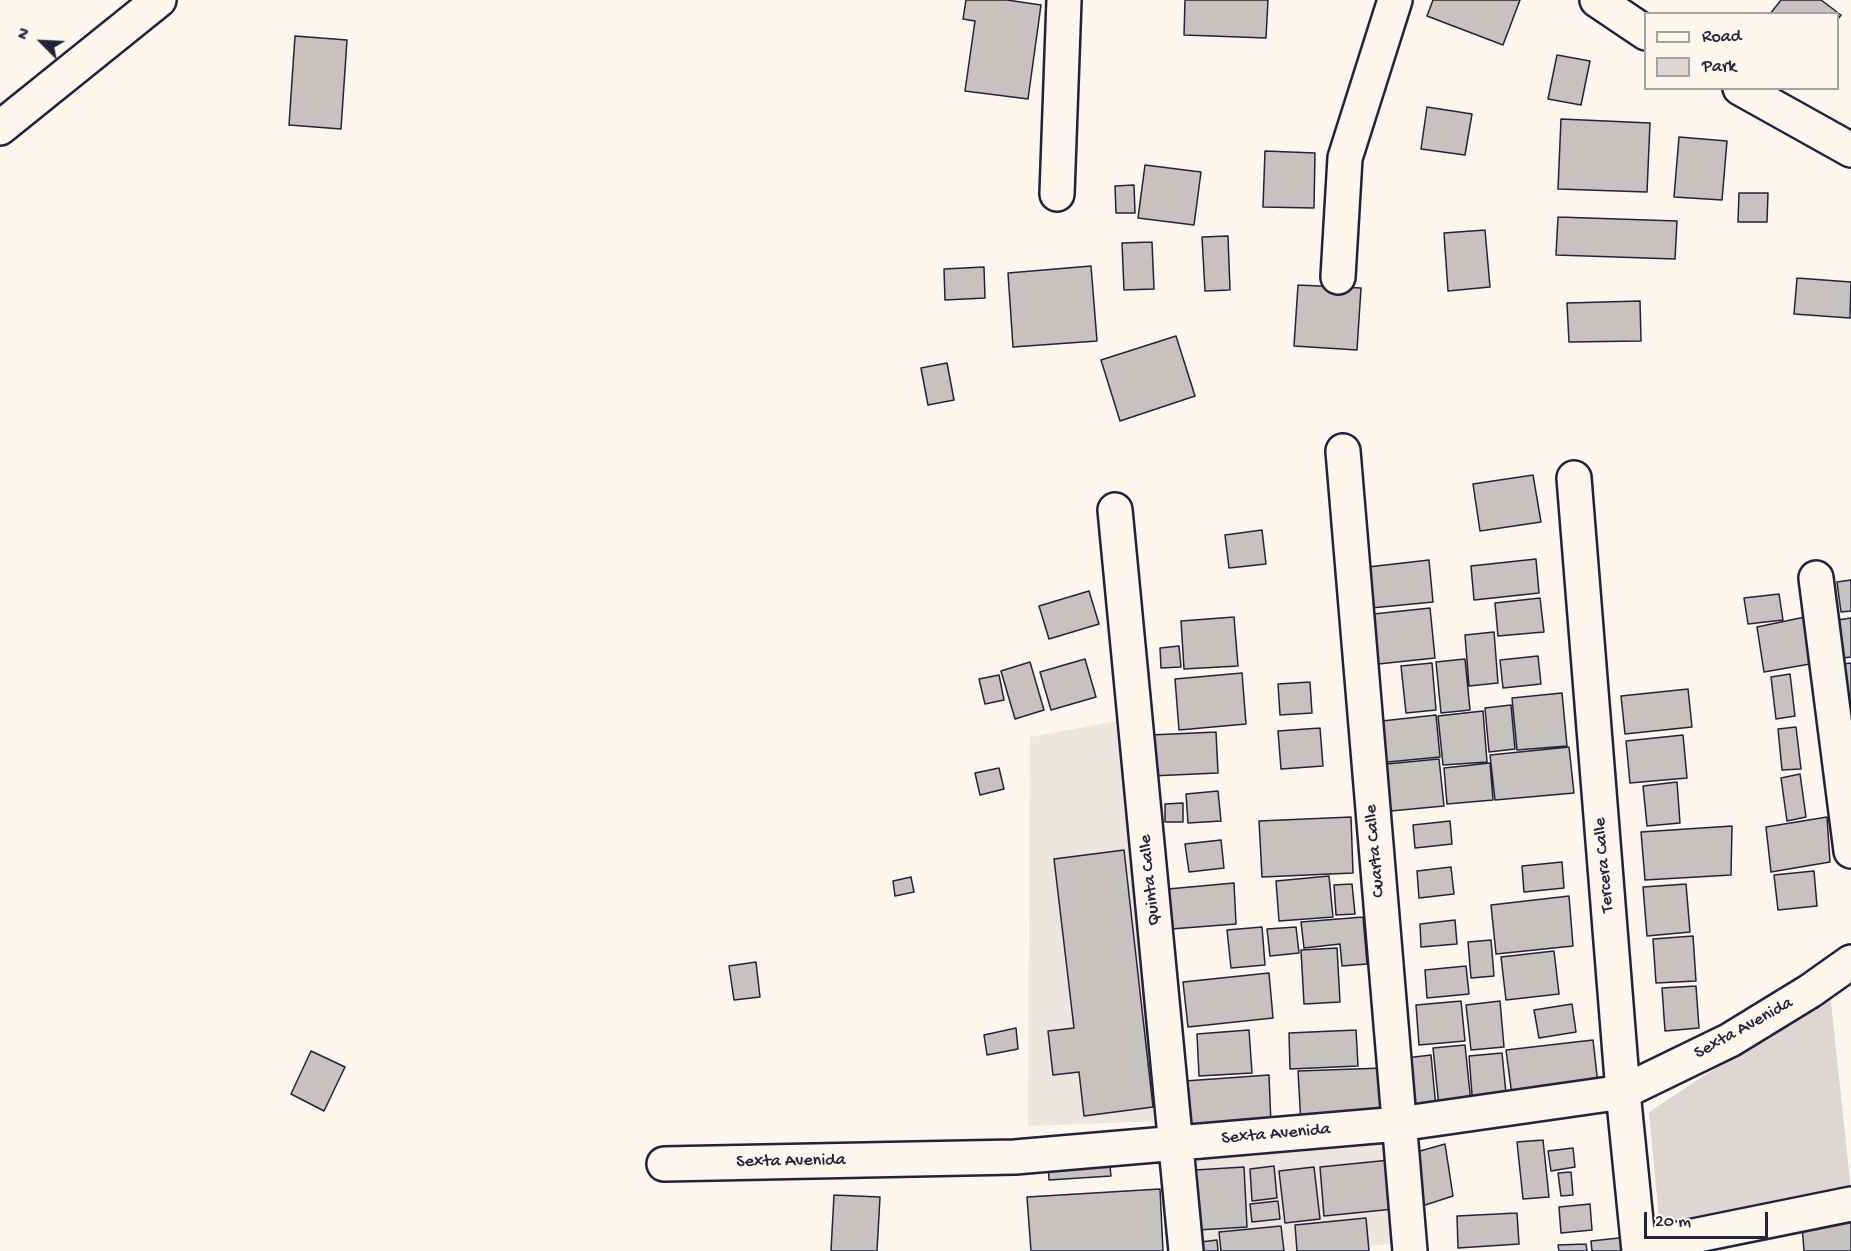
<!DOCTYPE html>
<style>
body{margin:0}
#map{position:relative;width:1851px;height:1251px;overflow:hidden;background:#fbf7ec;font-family:"Gochi Hand",sans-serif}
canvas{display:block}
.legend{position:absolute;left:1644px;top:12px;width:195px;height:78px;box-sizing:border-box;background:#fbf7ec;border:2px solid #a4a2a5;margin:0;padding:8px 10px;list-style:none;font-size:18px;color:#22223b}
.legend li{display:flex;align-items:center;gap:12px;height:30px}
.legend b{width:30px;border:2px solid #a4a2a5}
.north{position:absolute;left:12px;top:12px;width:60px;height:60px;-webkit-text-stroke:4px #fbf7ec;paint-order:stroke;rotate:294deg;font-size:16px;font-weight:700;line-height:24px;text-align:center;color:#22223b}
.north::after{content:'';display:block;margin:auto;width:21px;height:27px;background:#22223b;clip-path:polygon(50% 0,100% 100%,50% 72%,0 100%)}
.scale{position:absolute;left:1644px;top:1212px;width:124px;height:27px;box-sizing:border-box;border:3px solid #22223b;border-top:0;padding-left:8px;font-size:18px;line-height:21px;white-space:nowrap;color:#22223b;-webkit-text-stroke:4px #fbf7ec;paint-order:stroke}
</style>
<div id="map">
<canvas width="1851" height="1251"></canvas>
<ul class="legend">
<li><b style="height:8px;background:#fbf7ec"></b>Road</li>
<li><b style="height:16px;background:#dbd8d3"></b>Park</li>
</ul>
<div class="north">N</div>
<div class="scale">20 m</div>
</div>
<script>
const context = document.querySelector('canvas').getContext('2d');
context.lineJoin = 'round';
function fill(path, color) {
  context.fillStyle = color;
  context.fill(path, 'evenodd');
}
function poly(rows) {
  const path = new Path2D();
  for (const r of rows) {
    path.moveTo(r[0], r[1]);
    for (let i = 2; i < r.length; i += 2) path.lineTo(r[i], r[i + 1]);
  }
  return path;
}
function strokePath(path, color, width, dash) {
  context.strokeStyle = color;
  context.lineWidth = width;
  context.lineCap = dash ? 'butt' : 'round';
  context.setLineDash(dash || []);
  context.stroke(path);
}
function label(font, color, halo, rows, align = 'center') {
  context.font = font + ' "Gochi Hand",sans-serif';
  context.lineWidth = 4.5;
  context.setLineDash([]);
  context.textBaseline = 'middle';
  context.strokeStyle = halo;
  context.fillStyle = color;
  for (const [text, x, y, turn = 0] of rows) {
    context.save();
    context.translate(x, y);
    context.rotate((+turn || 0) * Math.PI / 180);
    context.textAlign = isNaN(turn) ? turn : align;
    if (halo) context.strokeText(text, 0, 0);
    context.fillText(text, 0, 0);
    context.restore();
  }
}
fill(poly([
 [1117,721,1161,1121,1028,1126,1030,737],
 [1392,1144,1399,1243,1321,1251,1192,1251,1185,1157]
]), '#ebe7df');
fill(poly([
 [1830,993,1851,1190,1660,1230,1649,1112]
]), '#dbd8d3');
const building = poly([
 [966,0,1007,0,1041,5,1028,99,965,91,975,21,963,19,966,0],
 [1185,0,1268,0,1266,38,1184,35,1185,0],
 [1433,0,1520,0,1503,45,1427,16,1433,0],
 [1781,0,1821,0,1841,15,1838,19,1838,14,1770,14,1781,0],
 [295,36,347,40,341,129,289,125,295,36],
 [1557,55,1590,61,1581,105,1548,99,1557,55],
 [1427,107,1472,114,1465,155,1421,149,1427,107],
 [1561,119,1650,123,1647,192,1558,189,1561,119],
 [1679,137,1727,141,1722,200,1674,197,1679,137],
 [1265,151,1315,153,1314,208,1263,207,1265,151],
 [1145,165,1201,172,1194,225,1138,218,1145,165],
 [1134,185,1135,213,1116,213,1115,186,1134,185],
 [1739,193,1768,193,1767,222,1738,222,1739,193],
 [1558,217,1677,221,1675,259,1556,255,1558,217],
 [1485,230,1490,287,1448,291,1444,233,1485,230],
 [1228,236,1230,290,1205,291,1202,237,1228,236],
 [1152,242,1154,289,1124,290,1122,243,1152,242],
 [1091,266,1097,341,1013,347,1008,273,1091,266],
 [984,267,985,298,945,300,944,269,984,267],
 [1797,278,1851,282,1850,318,1794,314,1797,278],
 [1298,285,1361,288,1357,350,1294,346,1298,285],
 [1640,301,1641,341,1569,342,1567,303,1640,301],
 [1176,336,1195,396,1120,421,1101,360,1176,336],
 [947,363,954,400,928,405,921,368,947,363],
 [1533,475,1541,522,1480,531,1473,484,1533,475],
 [1262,530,1266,564,1229,568,1225,535,1262,530],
 [1536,559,1539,593,1474,600,1471,566,1536,559],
 [1429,560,1433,602,1371,608,1368,567,1429,560],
 [1851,580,1851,611,1841,612,1837,582,1851,580],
 [1089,591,1099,624,1049,639,1039,606,1089,591],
 [1779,594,1783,620,1748,624,1744,598,1779,594],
 [1540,598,1544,632,1498,636,1495,603,1540,598],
 [1430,608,1435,658,1369,665,1364,615,1430,608],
 [1234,617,1238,666,1184,669,1181,621,1234,617],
 [1805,617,1810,664,1764,672,1757,627,1805,617],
 [1851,618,1851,657,1843,658,1838,620,1851,618],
 [1494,632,1498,683,1469,686,1465,635,1494,632],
 [1179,646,1181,667,1161,668,1160,648,1179,646],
 [1538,656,1541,684,1503,688,1500,660,1538,656],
 [1085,659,1096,697,1051,710,1040,672,1085,659],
 [1465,659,1470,710,1441,713,1436,662,1465,659],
 [1030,662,1044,710,1015,719,1001,671,1030,662],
 [1432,663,1436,710,1406,713,1401,666,1432,663],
 [1851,663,1851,708,1849,709,1843,664,1851,663],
 [1242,673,1246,724,1179,730,1175,679,1242,673],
 [1790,674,1795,716,1776,719,1771,677,1790,674],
 [999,675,1004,700,985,704,979,679,999,675],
 [1310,682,1312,713,1280,715,1278,684,1310,682],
 [1688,689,1692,727,1625,734,1621,696,1688,689],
 [1562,693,1567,746,1517,750,1512,698,1562,693],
 [1511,705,1515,749,1489,752,1485,708,1511,705],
 [1483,711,1487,762,1443,765,1438,716,1483,711],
 [1436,715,1440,757,1377,763,1373,722,1436,715],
 [1796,727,1801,769,1782,770,1778,729,1796,727],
 [1320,728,1323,766,1281,769,1278,731,1320,728],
 [1216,732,1218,773,1151,776,1150,735,1216,732],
 [1683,735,1687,778,1630,783,1626,741,1683,735],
 [1569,747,1574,793,1495,800,1490,755,1569,747],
 [1439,759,1444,806,1380,812,1376,765,1439,759],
 [1490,763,1493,800,1447,804,1444,768,1490,763],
 [999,768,1004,789,980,795,975,773,999,768],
 [1800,774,1806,817,1787,821,1781,778,1800,774],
 [1677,782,1680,823,1647,826,1643,786,1677,782],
 [1218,791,1221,821,1188,823,1186,794,1218,791],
 [1183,803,1183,822,1165,822,1165,804,1183,803],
 [1351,817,1353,873,1262,877,1259,821,1351,817],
 [1827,817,1830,862,1771,872,1766,827,1827,817],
 [1450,821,1452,844,1415,848,1413,825,1450,821],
 [1732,826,1731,875,1645,880,1641,832,1732,826],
 [1221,840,1224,868,1189,872,1185,844,1221,840],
 [1124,850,1153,1107,1084,1116,1079,1072,1053,1075,1048,1031,1074,1028,1054,859,1124,850],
 [1562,862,1564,888,1524,892,1522,866,1562,862],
 [1451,867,1454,894,1419,898,1417,871,1451,867],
 [1814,871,1817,906,1778,910,1774,875,1814,871],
 [1329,876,1333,917,1279,921,1276,881,1329,876],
 [911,877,914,892,895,896,893,881,911,877],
 [1234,883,1236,924,1171,929,1168,889,1234,883],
 [1352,884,1355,914,1336,915,1334,885,1352,884],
 [1686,884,1690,932,1647,936,1643,887,1686,884],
 [1569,896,1573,946,1496,954,1491,905,1569,896],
 [1363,917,1367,964,1342,966,1340,944,1304,948,1301,922,1363,917],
 [1455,920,1457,944,1421,947,1420,924,1455,920],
 [1262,927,1265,965,1231,968,1227,930,1262,927],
 [1296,927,1299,953,1270,956,1267,929,1296,927],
 [1693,936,1696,981,1656,983,1653,939,1693,936],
 [1491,940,1494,976,1471,978,1468,942,1491,940],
 [1337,948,1340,1002,1304,1004,1301,950,1337,948],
 [1554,951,1559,994,1506,1000,1501,957,1554,951],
 [756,962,760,997,734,1000,729,966,756,962],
 [1466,966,1469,994,1427,998,1425,970,1466,966],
 [1269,973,1273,1018,1188,1027,1183,982,1269,973],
 [1696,986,1699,1028,1665,1031,1662,988,1696,986],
 [1461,1001,1465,1041,1419,1045,1416,1005,1461,1001],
 [1500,1001,1504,1047,1471,1050,1466,1005,1500,1001],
 [1572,1004,1576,1032,1539,1038,1534,1010,1572,1004],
 [1016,1028,1018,1049,987,1055,984,1035,1016,1028],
 [1249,1030,1252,1073,1199,1076,1197,1034,1249,1030],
 [1356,1030,1358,1066,1290,1069,1289,1033,1356,1030],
 [1593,1040,1599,1093,1513,1103,1506,1050,1593,1040],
 [1465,1045,1471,1103,1439,1107,1433,1048,1465,1045],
 [311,1051,345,1067,324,1111,291,1094,311,1051],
 [1502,1053,1507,1104,1473,1107,1469,1056,1502,1053],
 [1431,1055,1436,1108,1411,1110,1406,1058,1431,1055],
 [1383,1068,1385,1120,1301,1124,1298,1071,1383,1068],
 [1269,1075,1271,1125,1188,1130,1185,1081,1269,1075],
 [1543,1140,1549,1197,1523,1199,1517,1142,1543,1140],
 [1445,1144,1453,1196,1422,1206,1413,1153,1445,1144],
 [1573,1148,1575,1167,1551,1171,1548,1151,1573,1148],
 [1109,1157,1111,1176,1049,1180,1048,1162,1109,1157],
 [1390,1160,1394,1209,1324,1216,1320,1167,1390,1160],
 [1274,1166,1277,1198,1252,1201,1250,1169,1274,1166],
 [1244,1167,1247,1227,1198,1230,1195,1170,1244,1167],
 [1314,1167,1320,1219,1285,1223,1279,1171,1314,1167],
 [1571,1172,1573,1195,1561,1196,1558,1173,1571,1172],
 [1160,1189,1163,1251,1031,1251,1027,1197,1160,1189],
 [834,1195,880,1197,877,1251,831,1251,834,1195],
 [1278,1201,1280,1219,1252,1222,1250,1204,1278,1201],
 [1590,1204,1592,1230,1561,1233,1559,1207,1590,1204],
 [1517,1213,1519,1244,1458,1248,1457,1216,1517,1213],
 [1366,1218,1369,1251,1297,1251,1295,1225,1366,1218],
 [1851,1221,1851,1251,1804,1251,1802,1225,1851,1221],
 [1281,1226,1284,1251,1221,1251,1219,1232,1281,1226],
 [1628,1237,1630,1251,1592,1251,1591,1241,1628,1237],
 [1217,1240,1218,1251,1201,1251,1200,1242,1217,1240],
 [1586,1244,1587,1251,1559,1251,1558,1245,1586,1244]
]);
fill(building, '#c6c2c0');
strokePath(building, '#22223b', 1.5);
const minor = poly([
 [1597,0,1646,33],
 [1740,88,1851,150],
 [0,128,159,0],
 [1057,194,1064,0],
 [1338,277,1345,158,1395,0],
 [1343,451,1410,1251],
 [1574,478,1623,1092,1639,1251],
 [1115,510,1186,1251],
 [1816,578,1851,851],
 [664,1164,1015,1157,1399,1124,1623,1092,1730,1040,1810,991,1851,962],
 [1639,1247,1851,1204]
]);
strokePath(minor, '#22223b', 38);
strokePath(minor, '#fbf7ec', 33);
label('18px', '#22223b', '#fbf7ec', [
 ["Cuarta Calle",1376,851,-95],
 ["Tercera Calle",1605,865,-95],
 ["Quinta Calle",1151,880,-96],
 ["Sexta Avenida",1744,1029,-29],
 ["Sexta Avenida",1276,1135,-5],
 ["Sexta Avenida",791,1162,-1]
]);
</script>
